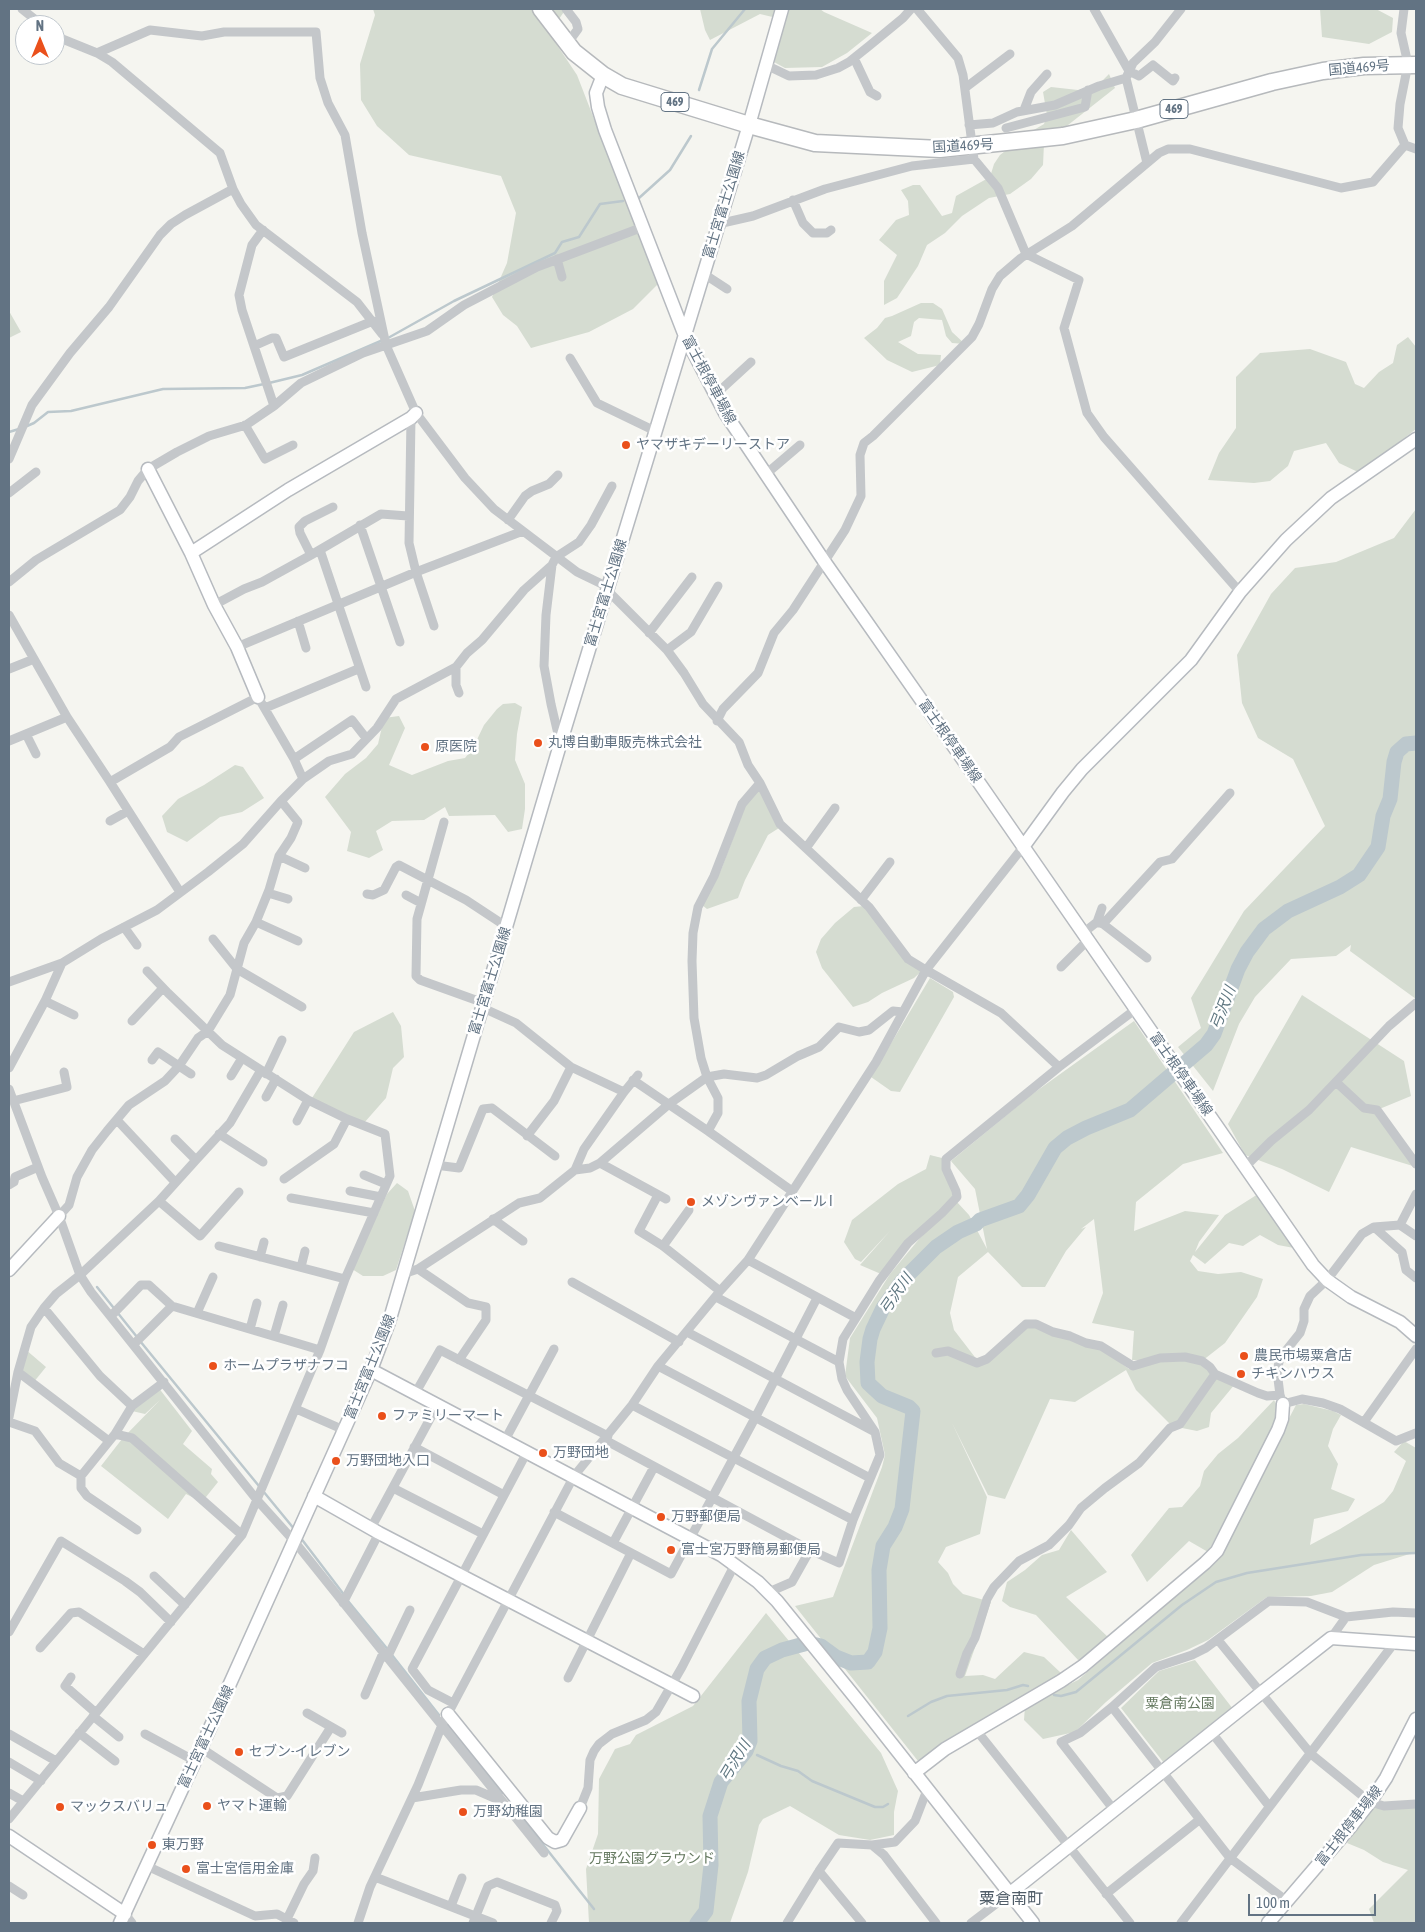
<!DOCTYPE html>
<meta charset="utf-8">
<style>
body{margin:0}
#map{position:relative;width:1425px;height:1932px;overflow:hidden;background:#f5f5f0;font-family:"Asap Condensed",sans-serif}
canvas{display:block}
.frame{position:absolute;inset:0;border:10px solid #627383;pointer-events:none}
.north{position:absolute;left:15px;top:15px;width:50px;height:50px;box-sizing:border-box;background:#fff;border:1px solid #c0c7cd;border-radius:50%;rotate:0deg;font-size:14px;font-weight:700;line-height:20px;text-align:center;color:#627383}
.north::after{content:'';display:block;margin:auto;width:18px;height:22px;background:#ea501b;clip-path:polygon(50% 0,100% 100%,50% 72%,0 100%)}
.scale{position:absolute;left:1248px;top:1894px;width:128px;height:22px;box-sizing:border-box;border:2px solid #627383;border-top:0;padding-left:6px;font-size:15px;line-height:18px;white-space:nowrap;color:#627383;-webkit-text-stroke:4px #fff;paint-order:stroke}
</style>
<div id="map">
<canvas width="1425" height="1932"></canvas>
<div class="frame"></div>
<div class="north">N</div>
<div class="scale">100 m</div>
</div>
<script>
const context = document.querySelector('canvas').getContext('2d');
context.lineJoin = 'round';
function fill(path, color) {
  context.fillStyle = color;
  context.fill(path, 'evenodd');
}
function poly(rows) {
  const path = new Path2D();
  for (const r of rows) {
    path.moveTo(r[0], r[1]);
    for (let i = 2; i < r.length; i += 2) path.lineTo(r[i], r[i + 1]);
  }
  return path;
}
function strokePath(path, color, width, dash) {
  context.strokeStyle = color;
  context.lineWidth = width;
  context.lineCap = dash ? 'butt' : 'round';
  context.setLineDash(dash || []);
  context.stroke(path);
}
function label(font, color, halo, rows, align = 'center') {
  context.font = font + ' "Asap Condensed","Noto Sans JP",sans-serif';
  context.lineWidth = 5;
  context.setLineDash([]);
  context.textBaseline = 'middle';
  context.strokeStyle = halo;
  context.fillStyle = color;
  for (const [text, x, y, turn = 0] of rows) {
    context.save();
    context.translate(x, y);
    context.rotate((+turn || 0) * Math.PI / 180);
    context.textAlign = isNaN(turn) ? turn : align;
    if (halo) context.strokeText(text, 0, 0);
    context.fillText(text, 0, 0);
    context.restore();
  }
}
fill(poly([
 [373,9,566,9,549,33,577,75,658,284,633,309,589,332,531,348,517,326,503,315,492,297,507,263,516,213,501,176,409,155,377,126,361,100,360,64,375,15],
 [700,9,820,9,824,12,872,33,847,53,822,67,785,68,774,62,785,20,760,14,710,40,705,30],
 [1320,9,1376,9,1393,18,1392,32,1369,44,1322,37],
 [1109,74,1115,88,1044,144,1043,165,1031,179,1010,194,989,198,962,216,945,233,927,245,918,266,897,298,884,305,884,281,897,255,879,240,896,220,909,215,908,201,901,190,913,185,920,185,942,216,952,213,956,196,990,177,994,164,1000,155,1027,134,1044,124,1047,115,1043,92,1051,87,1078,90,1095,88],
 [921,303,933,303,942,309,952,332,965,344,952,343,946,336,942,320,919,318,914,322,911,336,898,342,918,354,941,355,940,365,912,372,887,360,864,338,877,328,885,318,892,316],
 [9,311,21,332,9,338],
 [1408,337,1416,347,1416,429,1360,473,1339,463,1326,443,1294,451,1288,466,1270,481,1254,483,1208,480,1219,453,1236,428,1236,377,1260,353,1310,349,1346,362,1355,384,1364,388,1379,372,1393,363,1397,345],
 [1416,509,1416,999,1350,951,1351,945,1336,956,1291,959,1255,997,1239,1024,1213,1091,1178,1047,1201,1028,1191,998,1244,911,1325,826,1293,759,1258,738,1242,703,1237,655,1271,594,1295,568,1336,562,1394,538],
 [515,703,522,707,517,734,515,760,525,784,525,809,522,829,508,832,495,815,449,816,445,807,424,820,392,821,376,831,383,850,369,858,347,851,351,832,325,797,345,774,366,758,378,744,384,718,399,716,405,728,389,765,412,775,448,761,465,758,473,748,484,725,497,709,503,704],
 [235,765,243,767,264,798,242,812,220,817,187,842,167,832,162,816,178,799,204,785],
 [759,790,779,828,768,835,745,880,738,898,707,909,702,905,721,870,746,804],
 [864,906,923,970,914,978,882,993,868,1002,853,1007,822,968,816,952,821,939,835,923,854,907],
 [930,978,953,992,954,997,900,1092,891,1091,871,1077],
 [1302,995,1404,1061,1411,1096,1377,1110,1416,1167,1351,1147,1329,1192,1282,1169,1245,1155,1228,1124],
 [393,1012,401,1026,404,1057,393,1068,386,1098,364,1123,312,1098,354,1032],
 [1134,1021,1223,1153,1183,1164,1136,1202,1134,1231,1185,1211,1219,1215,1199,1242,1195,1252,1225,1215,1258,1194,1294,1248,1278,1245,1260,1235,1243,1246,1229,1243,1205,1264,1193,1255,1190,1261,1198,1271,1218,1274,1241,1272,1263,1279,1257,1297,1225,1343,1202,1361,1235,1384,1211,1413,1209,1427,1197,1431,1172,1426,1136,1390,1126,1370,1075,1402,1050,1399,1005,1499,988,1495,952,1423,987,1497,980,1534,946,1547,938,1562,948,1573,953,1584,963,1594,991,1602,965,1676,983,1675,995,1679,1024,1652,1044,1657,1061,1673,918,1761,795,1606,833,1597,882,1467,885,1455,877,1418,845,1376,850,1338,890,1274,920,1238,957,1202,969,1215,987,1249,975,1189,951,1161,1031,1095],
 [1094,1219,1103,1293,1092,1323,1134,1331,1132,1360,1154,1360,1129,1369,1098,1346,1026,1324,981,1365,954,1330,950,1313,958,1277,988,1252,1022,1287,1045,1287,1066,1251,1086,1227,1081,1229],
 [930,1155,942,1158,954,1197,881,1274,860,1265,890,1231,861,1262,855,1259,844,1242,852,1220,898,1184,926,1169],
 [397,1183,408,1191,415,1211,396,1270,383,1276,363,1276,352,1269,387,1194],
 [25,1349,46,1367,33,1383,18,1372],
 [158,1387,192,1431,183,1444,212,1469,211,1474,218,1482,202,1502,186,1494,168,1519,101,1466,122,1439,160,1400,145,1414,132,1411],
 [1274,1400,1280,1411,1276,1425,1208,1552,1189,1541,1147,1582,1131,1555,1169,1508,1182,1507,1200,1486,1204,1471,1218,1454,1238,1438],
 [1304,1404,1333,1411,1341,1415,1333,1429,1328,1446,1338,1464,1331,1489,1355,1499,1348,1511,1314,1519,1310,1545,1340,1529,1384,1502,1393,1491,1406,1461,1394,1452,1404,1441,1416,1448,1416,1552,1374,1565,1332,1592,1311,1596,1267,1597,1208,1640,1187,1650,1152,1663,1106,1702,1075,1732,1043,1739,1024,1720,1025,1706,1078,1680,1216,1562,1232,1536,1252,1489,1296,1405],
 [1071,1530,1107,1572,1066,1597,1109,1638,1079,1661,1036,1615,1010,1607,1002,1601,1007,1582,1025,1570,1042,1555,1059,1550],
 [766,1613,881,1753,898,1791,894,1812,894,1835,870,1840,839,1835,790,1806,763,1819,759,1825,748,1872,730,1923,589,1923,586,1869,598,1834,599,1779,615,1749,630,1744,636,1735,693,1706],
 [1195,1660,1233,1709,1164,1763,1121,1708,1159,1671],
 [1373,1807,1416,1807,1416,1923,1374,1923,1369,1909,1408,1870,1383,1862,1364,1850,1347,1843]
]), '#d5dcd1');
strokePath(poly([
 [699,90,712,49,745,9],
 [639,198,670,170,691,136],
 [388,338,454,301,555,253,562,242,579,237,600,204,623,201],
 [269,383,302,375,383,340],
 [27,426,34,423,48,412,71,411,163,389,245,388,264,384],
 [9,432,19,429],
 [97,1287,137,1337],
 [140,1341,295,1530],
 [300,1537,345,1596],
 [348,1601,389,1651],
 [392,1655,439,1715],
 [1054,1695,1061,1696,1076,1692,1182,1605,1216,1582,1247,1573,1361,1555,1416,1553],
 [908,1716,931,1702,947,1696,1007,1690,1023,1685,1028,1686],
 [447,1724,502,1793],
 [757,1755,781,1766,798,1771,812,1781,875,1807,883,1807,888,1804],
 [511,1804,594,1909]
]), '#bcc8cd', 2.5);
strokePath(poly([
 [697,1923,706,1911,711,1865,710,1816,721,1782,746,1751,750,1741,749,1701,757,1669,765,1658,782,1650,808,1643,821,1646,836,1657,851,1663,868,1662,875,1652,880,1628,879,1570,883,1546,895,1527,902,1509,913,1411,909,1407,882,1396,868,1383,867,1362,870,1339,873,1329,883,1308,902,1281,936,1247,958,1232,976,1224,980,1220,1019,1206,1028,1195,1055,1148,1067,1138,1086,1128,1130,1110,1206,1045,1214,1034,1238,969,1247,952,1264,929,1288,911,1340,887,1359,875,1378,847,1383,816,1390,799,1394,762,1397,752,1406,744,1416,743]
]), '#bcc8cd', 15);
const secondary = poly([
 [603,75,596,93,598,107,605,130,685,336,725,413,824,561,973,774,1313,1265,1327,1280,1351,1297,1400,1322,1416,1336],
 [148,469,191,553,214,605,237,647,258,697],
 [191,553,288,490,411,418,416,413],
 [1023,847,1063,792,1082,769,1191,660,1240,592,1286,540,1331,498,1416,439],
 [9,1270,59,1216],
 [371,1370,721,1555,758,1582,777,1601,858,1701,1033,1923],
 [314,1496,379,1533,693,1696],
 [448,1714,548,1838,555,1842,562,1840,580,1808],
 [914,1773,945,1749,1061,1681,1083,1666,1205,1563,1217,1551,1278,1430,1282,1419,1283,1404],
 [9,1836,125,1914],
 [1009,1894,1261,1693,1331,1638,1416,1644],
 [120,1923,201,1748,371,1370,389,1322,562,738,749,125,782,9],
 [1268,1923,1352,1825,1370,1802,1386,1778,1416,1719]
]);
const highway = poly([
 [541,9,574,52,603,75,622,86,749,125,815,143,940,149,1063,136,1136,120,1272,82,1323,71,1364,66,1416,65]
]);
strokePath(secondary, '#b6babf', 15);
strokePath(highway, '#b6b9bc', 19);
strokePath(poly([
 [22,9,42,25],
 [566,9,576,22,578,29,567,44],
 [917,9,958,58,963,75,974,159,998,188,1026,254,1079,280,1064,328,1087,413,1104,437,1240,592],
 [1094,9,1129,71,1139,76,1153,65,1173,81,1175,78],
 [1404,9,1401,33,1408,64,1400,104,1398,128,1405,145,1416,149],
 [55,36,97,53,112,62,220,153,233,189,241,204,256,225,357,302,382,334],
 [97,53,150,30,202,36,224,32,316,32,320,78,328,103,345,135,362,233,386,345,416,413,465,478,494,509,577,572,608,587],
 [854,58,870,92,877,96],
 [766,65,789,76,816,75,838,68,849,62,869,46,903,18,911,9],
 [1126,78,1147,163],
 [965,88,1010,54],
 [1024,110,1031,92,1047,74],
 [969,125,993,123,1017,112,1055,105,1099,86,1126,78,1133,63,1155,42,1181,9],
 [1006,128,1085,107,1088,90],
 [793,200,803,223,813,233,827,233,831,230],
 [718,224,753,216,825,189,912,166,974,159],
 [263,230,252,245,239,295,242,310,274,406],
 [557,259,562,277],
 [704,274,727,289],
 [254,346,272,338,276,338,284,357,373,321],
 [570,358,597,403,655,431],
 [715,395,751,362],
 [411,418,409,543,416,572,434,626],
 [245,425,265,459,293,445],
 [9,459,32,405,70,353,109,307,160,235,171,224,185,215,233,189],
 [766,474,800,445],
 [9,493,36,472],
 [508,520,525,496,532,491,549,484,558,475],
 [360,525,400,642],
 [320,550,366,687],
 [311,555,300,533,299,527,305,521,333,507],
 [552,565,546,615,544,666,551,704,558,734,562,738],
 [9,582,36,560,120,510,130,497,138,481,148,469,177,452,209,436,246,425,274,406,301,383,363,353,427,331,464,305,537,267,643,227],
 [607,590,667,650,684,673,703,704,739,742,748,765,760,783,780,824,869,907,908,959,926,970,1001,1013,1059,1067,1136,1009],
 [214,605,244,589,262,582,311,555,381,514,408,516],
 [9,615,67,717,110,782,170,747,179,737,258,697,294,759,303,779],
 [298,621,306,648],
 [649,633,692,577],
 [237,647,416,572,523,531],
 [667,650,691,632,718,586],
 [9,669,34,659],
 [459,693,456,685,456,667,467,653,482,640,524,590,552,565,556,557,579,542,591,525,612,486],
 [265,708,358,669],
 [717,721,723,709,758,673,774,633,793,610,845,530,861,496,860,455,864,443,873,436,972,337,979,324,992,289,1000,276,1021,258,1072,226,1159,153,1168,149,1190,149,1341,188,1373,182,1405,145],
 [26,734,36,754],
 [9,741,67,717],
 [294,759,352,720,366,738],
 [110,782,180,892],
 [760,783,742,804,714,876,698,907,693,933,692,961,694,1018,701,1058,707,1077,718,1098,718,1113,708,1131,792,1191],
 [110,821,128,811],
 [444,822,417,919,416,976,420,980,484,1003],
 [806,848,835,808],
 [279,856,305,868],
 [268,893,288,899],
 [367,894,373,895,384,890,396,867,399,865,466,900,507,927],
 [406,895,421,903],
 [861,900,890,862],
 [256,922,298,941],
 [1097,922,1102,908],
 [1103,924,1147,958],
 [124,927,137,945],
 [1083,933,1097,922,1103,924,1160,862,1172,859,1230,793],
 [213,939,237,969,302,1007],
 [1061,967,1088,940],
 [9,982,62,963],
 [45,1001,74,1015],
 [483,1008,516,1023,571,1067,624,1092],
 [132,1021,163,988],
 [152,1060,158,1052,191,1074],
 [9,1068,45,1001,62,963,101,939,157,910,208,872,243,844,281,801,303,779,329,761,352,754,377,728,396,699,456,667],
 [266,1074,282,1040],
 [231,1076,242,1058],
 [633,1080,708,1131],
 [1336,1082,1364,1108,1377,1110,1416,1164],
 [9,1089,42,1177,59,1216,80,1275,91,1292,257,1500,294,1541,544,1853],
 [266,1097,276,1079],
 [13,1101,67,1087,64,1072],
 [117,1120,175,1182],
 [297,1121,308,1100],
 [219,1134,263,1162],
 [527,1136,554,1101,571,1067],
 [175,1139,196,1160],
 [600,1163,666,1199],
 [435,1165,459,1168,483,1109,492,1108,555,1156],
 [1245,1167,1271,1141,1309,1110,1389,1026,1416,1003],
 [575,1170,584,1149,624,1092,638,1075],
 [364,1175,386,1184],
 [284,1179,334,1144,347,1119],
 [9,1185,14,1182,15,1177,38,1167],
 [350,1191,381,1197],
 [658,1195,639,1231,663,1246,720,1291],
 [291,1198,374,1213],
 [159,1201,200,1236,239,1192],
 [59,1216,69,1205,77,1177,92,1150,107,1131,129,1105,165,1081,179,1066,198,1038,208,1031,230,995,244,943,256,922,269,890,279,856,291,838,298,822,281,801],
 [493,1219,523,1241],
 [1400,1225,1416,1194],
 [1374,1227,1402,1252,1406,1270,1416,1278],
 [1416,1236,1400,1225,1374,1227,1362,1234,1327,1280,1310,1296,1304,1309,1304,1321,1300,1333,1280,1358,1277,1371,1280,1395,1283,1404,1302,1399,1323,1403,1340,1409,1396,1441,1416,1433],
 [219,1246,345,1279],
 [663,1246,689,1210],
 [260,1257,264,1242],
 [748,1260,856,1318],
 [301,1267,305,1251],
 [418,1269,468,1303,486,1307,486,1320,459,1360],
 [403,1274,418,1269,519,1203,540,1198,575,1170,590,1168,600,1163,669,1104,707,1077,724,1074,757,1078,766,1075,798,1056,819,1047,839,1027,859,1032,869,1030,893,1011,903,1012],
 [572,1282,679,1342],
 [716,1297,839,1362],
 [44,1308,100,1376,132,1406],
 [197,1313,213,1277],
 [111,1316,141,1285,149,1285,172,1306],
 [250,1329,257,1303],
 [687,1332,875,1432],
 [274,1336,283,1305],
 [134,1344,172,1306,320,1350],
 [936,1353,948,1351,977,1363,987,1359,1026,1324,1036,1324,1053,1332,1070,1336,1086,1343,1101,1346,1133,1366,1160,1358,1185,1357,1202,1361,1210,1367,1215,1374],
 [658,1366,870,1478],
 [18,1372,109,1441],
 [416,1392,440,1350,608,1436],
 [632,1405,853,1520],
 [296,1409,344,1430],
 [9,1417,18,1372,31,1327,44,1308,56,1294,80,1275,159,1201,196,1160,230,1123,261,1070],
 [9,1422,35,1431,59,1463,81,1476,81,1488,87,1496,137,1530],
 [1364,1422,1416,1349],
 [115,1434,132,1438,242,1535],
 [505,1440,554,1349],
 [605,1440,810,1550,839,1563,853,1520,880,1455,875,1432,847,1390,842,1379,839,1362,843,1339,879,1281,908,1243,942,1213,957,1197,956,1191,946,1169,946,1159,1059,1067],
 [414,1447,504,1495],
 [81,1476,115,1434,132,1406,164,1382],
 [393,1488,483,1534],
 [554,1512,671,1574,755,1418,817,1298],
 [371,1528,438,1404],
 [613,1543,654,1467],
 [154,1576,185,1605],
 [769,1592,792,1582,810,1550],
 [343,1603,379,1533],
 [1346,1617,1393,1612,1416,1613],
 [9,1632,61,1541,125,1581,140,1592,171,1622],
 [1218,1640,1311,1754,1370,1802,1384,1806,1416,1804],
 [40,1648,71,1613,79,1612,144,1654],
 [387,1658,410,1610],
 [960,1674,967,1653,975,1638,987,1599,994,1587,1019,1561,1049,1545,1069,1525,1081,1508,1105,1488,1139,1463,1170,1428,1180,1424,1215,1374,1258,1393,1267,1396,1280,1395],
 [71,1677,65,1686,96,1713],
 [568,1678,631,1553],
 [365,1695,383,1653],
 [453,1703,428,1690,412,1669,527,1452],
 [1112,1707,1230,1858,1287,1901],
 [307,1713,342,1733],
 [93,1716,119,1737],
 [977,1731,1130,1923],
 [79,1733,115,1761],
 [1212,1733,1269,1806],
 [9,1734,56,1761],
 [145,1734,195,1761],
 [201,1748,277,1798,287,1796,331,1727],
 [9,1762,41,1781],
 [9,1793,23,1801],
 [412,1798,461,1790,476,1790,499,1800],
 [580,1808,588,1788,590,1760,594,1751,599,1744,612,1734,646,1720,656,1712,682,1667,735,1564],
 [1114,1810,1061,1742,1080,1733,1112,1707,1156,1667,1192,1655,1206,1648,1269,1601,1307,1602,1346,1617,1331,1638],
 [9,1819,242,1535,320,1350,345,1279,390,1176,385,1134,347,1119,308,1100,222,1045,168,993,147,971],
 [872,1845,884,1855,936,1923],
 [147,1866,255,1916,277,1914,294,1923],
 [819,1871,862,1923],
 [375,1877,493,1923],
 [9,1886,23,1895],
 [1106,1894,1199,1820],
 [451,1906,462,1878],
 [125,1914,132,1923],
 [287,1919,304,1884,313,1871,315,1858],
 [358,1923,370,1887,418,1785,442,1725,574,1476,632,1405,658,1366,720,1291,748,1260,876,1062,926,970,1023,847],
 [473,1923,488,1886,497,1882,555,1905,557,1911,551,1923],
 [787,1923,819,1871,838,1843,872,1845,895,1842,915,1821,927,1790],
 [971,1923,1009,1894],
 [1181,1923,1395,1642]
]), '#c4c7ca', 9);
strokePath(secondary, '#fff', 12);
strokePath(highway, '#fff', 16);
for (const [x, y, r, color] of [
 [626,445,5,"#ea501b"],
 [538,743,5,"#ea501b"],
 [425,747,5,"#ea501b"],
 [691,1202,5,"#ea501b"],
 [1244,1356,5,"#ea501b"],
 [213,1366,5,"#ea501b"],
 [1241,1374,5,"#ea501b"],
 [382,1416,5,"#ea501b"],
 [543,1453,5,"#ea501b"],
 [336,1461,5,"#ea501b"],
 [661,1517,5,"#ea501b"],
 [671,1550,5,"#ea501b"],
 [239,1752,5,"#ea501b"],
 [207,1806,5,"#ea501b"],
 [60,1807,5,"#ea501b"],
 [463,1812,5,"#ea501b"],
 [152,1845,5,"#ea501b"],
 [186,1869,5,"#ea501b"]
]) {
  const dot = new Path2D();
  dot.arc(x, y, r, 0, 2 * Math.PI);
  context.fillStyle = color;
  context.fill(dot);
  strokePath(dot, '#fff', 2);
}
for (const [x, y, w] of [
 [675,102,28],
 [1174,109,28]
]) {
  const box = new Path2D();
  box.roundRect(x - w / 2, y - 9.5, w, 19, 4);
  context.fillStyle = '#fff';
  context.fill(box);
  strokePath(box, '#627383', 1);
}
label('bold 12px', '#627383', null, [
 ["469",675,102],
 ["469",1174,109]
]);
label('14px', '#627383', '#fff', [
 ["国道469号",1359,68,-5],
 ["国道469号",963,146,-3],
 ["富士宮富士公園線",724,205,-73],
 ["富士根停車場線",709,380,62],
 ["富士宮富士公園線",606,593,-73],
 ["富士根停車場線",950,741,55],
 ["富士宮富士公園線",490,981,-73],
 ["富士根停車場線",1181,1074,55],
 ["富士宮富士公園線",370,1367,-68],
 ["富士宮富士公園線",206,1737,-65],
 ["富士根停車場線",1349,1826,-52]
]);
label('14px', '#627383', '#fff', [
 ["ヤマザキデーリーストア",636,445],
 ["丸博自動車販売株式会社",548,743],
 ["原医院",435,747],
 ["メゾンヴァンベール I",701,1202],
 ["農民市場粟倉店",1254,1356],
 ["ホームプラザナフコ",223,1366],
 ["チキンハウス",1251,1374],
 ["ファミリーマート",392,1416],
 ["万野団地",553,1453],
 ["万野団地入口",346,1461],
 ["万野郵便局",671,1517],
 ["富士宮万野簡易郵便局",681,1550],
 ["セブン-イレブン",249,1752],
 ["ヤマト運輸",217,1806],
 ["マックスバリュ",70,1807],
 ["万野幼稚園",473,1812],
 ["東万野",162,1845],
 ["富士宮信用金庫",196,1869]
], 'left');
label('14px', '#667a61', '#fff', [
 ["粟倉南公園",1180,1704],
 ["万野公園グラウンド",652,1859]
]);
label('italic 15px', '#5e7680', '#fff', [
 ["弓沢川",1223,1008,-69],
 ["弓沢川",896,1294,-55],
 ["弓沢川",735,1761,-59]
]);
label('16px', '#505d68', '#fff', [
 ["粟倉南町",1011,1899]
]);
</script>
